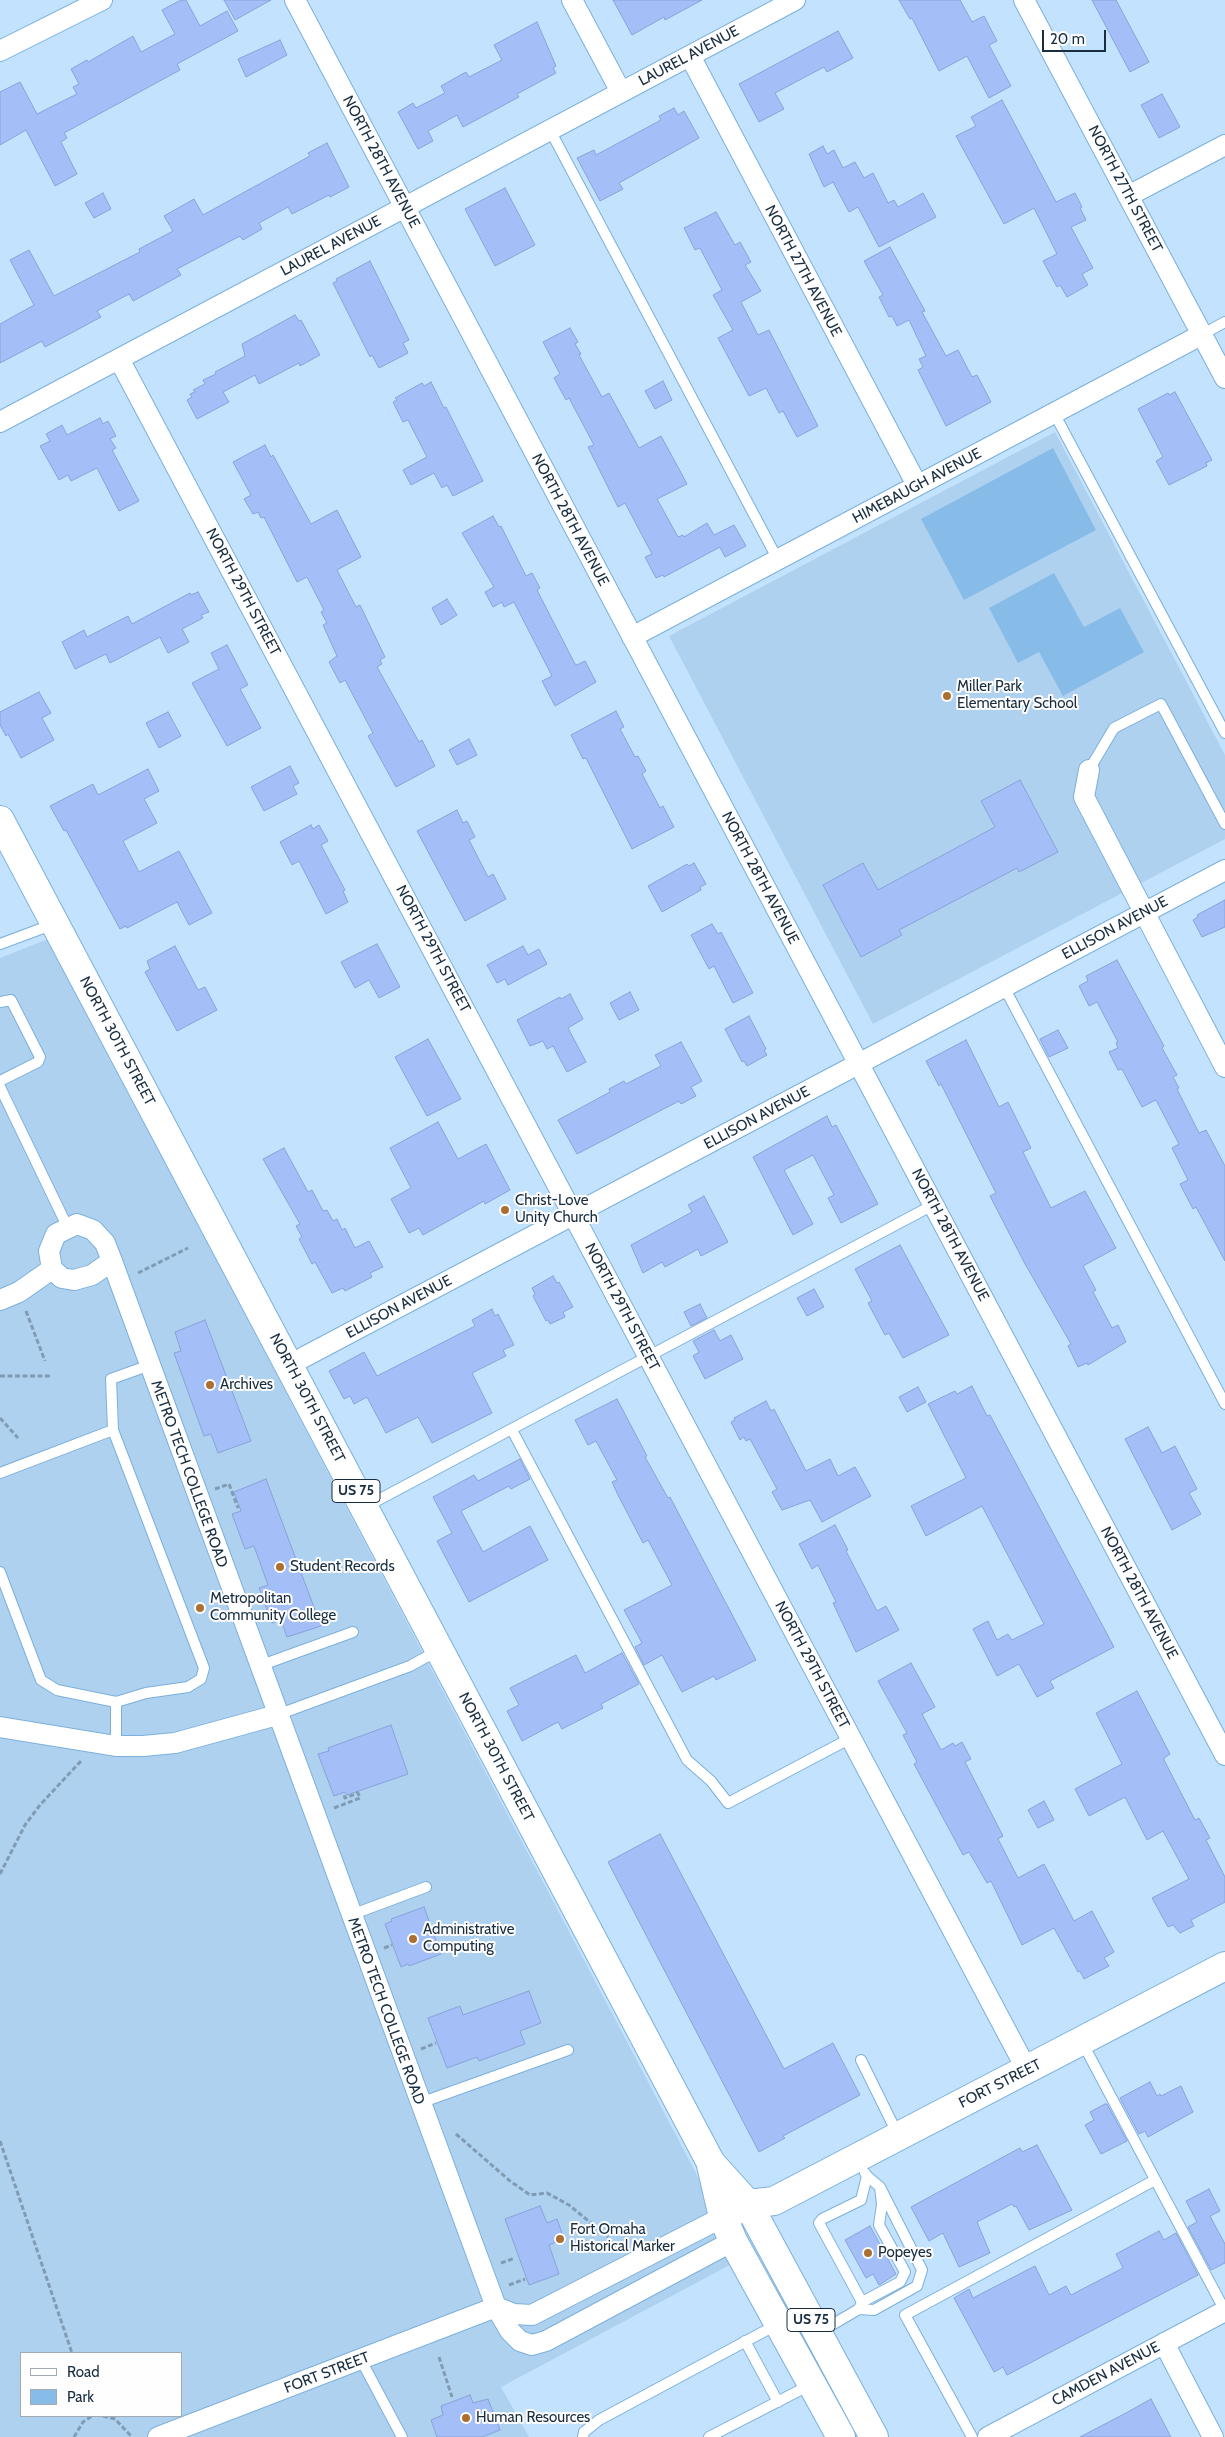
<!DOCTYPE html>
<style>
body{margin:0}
#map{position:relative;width:1225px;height:2437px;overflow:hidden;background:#c2e2fe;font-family:Cabin,sans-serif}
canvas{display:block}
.legend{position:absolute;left:20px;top:2352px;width:162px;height:65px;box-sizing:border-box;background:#fefefe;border:1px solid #a2aab2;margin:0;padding:6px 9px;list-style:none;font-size:15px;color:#182d3f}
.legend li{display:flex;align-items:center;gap:10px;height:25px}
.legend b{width:25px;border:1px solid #a2aab2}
.scale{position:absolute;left:1042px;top:30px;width:64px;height:22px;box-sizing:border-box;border:2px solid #182d3f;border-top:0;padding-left:6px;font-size:15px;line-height:18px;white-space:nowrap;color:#182d3f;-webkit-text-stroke:4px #fefefe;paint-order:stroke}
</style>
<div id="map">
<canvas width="1225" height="2437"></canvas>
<ul class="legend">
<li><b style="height:6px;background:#fff"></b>Road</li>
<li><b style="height:14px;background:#88bce8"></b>Park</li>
</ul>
<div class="scale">20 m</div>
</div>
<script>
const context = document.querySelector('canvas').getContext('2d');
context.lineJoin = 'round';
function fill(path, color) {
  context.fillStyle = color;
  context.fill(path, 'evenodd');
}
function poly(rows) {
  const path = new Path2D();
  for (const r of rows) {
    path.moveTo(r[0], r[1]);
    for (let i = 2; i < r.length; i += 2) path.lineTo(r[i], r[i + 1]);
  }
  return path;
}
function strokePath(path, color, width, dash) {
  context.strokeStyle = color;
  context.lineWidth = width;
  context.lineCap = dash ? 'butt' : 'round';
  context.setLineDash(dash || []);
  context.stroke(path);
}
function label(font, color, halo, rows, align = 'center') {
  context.font = font + ' Cabin,sans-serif';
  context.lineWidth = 4;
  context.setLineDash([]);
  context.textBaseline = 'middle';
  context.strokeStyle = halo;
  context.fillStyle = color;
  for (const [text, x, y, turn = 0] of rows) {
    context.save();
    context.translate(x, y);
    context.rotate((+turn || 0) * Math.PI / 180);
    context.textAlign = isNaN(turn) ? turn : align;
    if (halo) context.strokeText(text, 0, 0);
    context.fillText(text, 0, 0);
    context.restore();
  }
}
fill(poly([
 [1055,432,1225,755,1225,839,873,1024,669,636],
 [48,939,741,2259,501,2387,529,2437,0,2437,0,958],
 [21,2353,181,2353,181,2416,21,2416]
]), '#afd1f0');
fill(poly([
 [1053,448,1096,530,964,600,921,519],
 [1054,573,1084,627,1120,608,1144,652,1063,696,1039,652,1018,663,989,608]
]), '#88bce8');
const building = poly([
 [181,0,186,0,200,26,227,11,238,31,177,64,180,70,64,133,67,138,61,142,77,174,55,186,26,130,0,145,0,92,20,82,37,114,77,94,73,87,79,84,71,69,87,60,88,62,133,36,141,52,175,34,162,10,181,0],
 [224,0,271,0,235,20,224,0],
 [613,0,702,0,665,20,664,17,632,35,613,0],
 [899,0,960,0,972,22,984,16,997,41,989,45,1011,86,989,98,967,56,939,71,912,18,910,19,899,0],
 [1092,0,1116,0,1149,62,1130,72,1092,0],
 [537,22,556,66,553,68,556,73,517,94,519,97,463,127,457,115,428,131,433,141,418,149,398,112,413,103,416,108,445,93,441,86,466,72,469,77,502,60,494,45,537,22],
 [838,31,853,58,827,72,824,67,775,93,784,109,759,122,739,84,838,31],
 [280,40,287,55,246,77,238,59,280,40],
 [1162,94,1180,127,1159,138,1141,105,1162,94],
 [1002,100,1056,202,1075,193,1082,207,1080,208,1086,220,1071,227,1093,268,1082,274,1088,285,1067,297,1060,285,1057,287,1043,261,1057,254,1034,208,1004,224,956,136,976,126,971,117,1002,100],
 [674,108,678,115,684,111,699,138,619,183,623,189,600,201,577,158,594,150,596,155,661,120,659,116,674,108],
 [327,143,349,187,330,197,329,195,292,214,288,207,259,223,262,229,243,240,240,236,177,269,181,275,161,286,133,301,129,294,97,311,101,317,45,347,42,341,0,363,0,324,34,305,10,260,29,250,54,296,140,252,139,249,173,231,164,216,194,199,203,215,310,156,308,153,327,143],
 [823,146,827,154,834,150,843,168,855,162,864,178,873,173,888,203,894,200,898,207,923,193,936,217,879,247,858,207,849,212,833,182,824,187,809,154,823,146],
 [505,188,535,245,495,266,465,209,505,188],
 [103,193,111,209,94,218,85,203,103,193],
 [716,212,735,245,740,242,751,262,745,265,761,291,741,302,758,335,769,330,818,426,797,437,783,411,779,413,766,388,749,396,718,338,733,330,713,295,722,290,700,248,695,250,684,228,716,212],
 [890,247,925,311,922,312,946,356,958,350,972,377,977,375,991,402,946,426,918,370,923,367,919,359,926,356,909,320,897,326,892,316,889,317,879,297,883,295,864,261,890,247],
 [370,261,409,340,403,343,408,353,379,368,372,355,370,357,333,283,337,281,336,279,370,261],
 [295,315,299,321,301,320,320,355,300,366,299,363,259,384,255,375,223,392,229,402,197,419,187,400,192,397,190,394,195,392,193,390,205,384,203,380,216,374,215,372,245,356,242,344,295,315],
 [570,328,578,342,575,344,581,354,579,355,602,397,609,393,639,448,661,436,679,469,687,484,657,499,678,537,683,535,684,537,707,523,714,535,734,525,746,546,725,557,720,547,664,577,663,575,656,578,645,557,652,554,625,503,618,507,588,447,594,445,569,398,566,400,554,378,560,374,543,342,570,328],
 [663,381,672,400,655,409,645,391,663,381],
 [431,382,444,408,446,407,483,481,453,496,447,485,442,488,434,473,411,485,403,470,427,457,408,420,403,422,393,402,397,400,395,398,422,383,424,386,431,382],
 [1175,392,1212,460,1206,463,1207,466,1169,485,1156,461,1163,457,1138,409,1168,393,1169,395,1175,392],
 [100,418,103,424,108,421,116,436,110,439,116,448,112,450,139,501,119,511,97,468,71,481,68,475,59,480,40,446,50,441,46,434,62,425,67,435,100,418],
 [265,445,271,457,273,455,311,524,337,510,361,557,337,570,356,607,360,605,385,657,380,660,382,664,377,667,419,742,422,740,435,766,396,787,368,736,373,733,345,680,340,683,329,662,337,656,323,625,327,623,321,612,324,610,307,577,297,582,264,517,261,518,258,512,253,514,244,499,251,495,233,462,265,445],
 [493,516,499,527,501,526,526,576,532,573,540,588,537,590,575,664,577,665,585,661,596,682,555,706,542,681,552,676,514,602,504,607,502,602,493,607,485,592,494,587,462,533,493,516],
 [198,592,209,612,201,615,203,618,182,629,189,642,168,653,160,637,110,663,106,654,75,669,62,642,84,630,87,637,128,616,132,624,190,593,191,595,198,592],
 [447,599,457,615,441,625,432,608,447,599],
 [227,645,248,685,240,689,261,728,227,746,192,683,219,669,211,653,227,645],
 [39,692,51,713,42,718,54,740,21,758,8,734,6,736,0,725,0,712,39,692],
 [616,711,624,727,620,729,635,757,638,756,646,771,642,774,660,808,663,806,674,827,632,849,586,758,583,759,571,735,616,711],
 [168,712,181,736,159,748,146,723,168,712],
 [469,739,477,755,457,765,449,750,469,739],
 [290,766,299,783,293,786,297,794,264,811,251,787,290,766],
 [148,769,159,791,144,799,157,823,123,841,139,872,179,851,212,913,189,925,177,902,127,928,126,926,120,929,66,830,64,831,50,806,93,784,98,795,148,769],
 [1020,780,1058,852,1019,872,1017,868,899,930,902,935,861,957,823,885,863,863,878,890,995,827,981,801,1020,780],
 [457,810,463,823,467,821,475,837,469,840,488,877,493,874,506,899,465,921,417,831,457,810],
 [311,825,313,829,319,825,328,841,321,845,345,890,343,891,348,902,326,914,299,861,292,865,280,842,311,825],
 [694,863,706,884,700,887,701,890,662,912,648,886,687,864,689,866,694,863],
 [1225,900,1225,927,1202,937,1193,920,1198,917,1197,915,1225,900],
 [712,924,718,934,721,932,753,993,733,1003,714,966,709,969,691,935,712,924],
 [377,944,400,987,379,998,369,980,355,988,341,962,377,944],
 [175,946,198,990,205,987,217,1010,177,1031,145,972,150,969,147,961,175,946],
 [523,946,528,955,539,949,547,964,508,985,505,979,497,983,487,965,523,946],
 [1117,960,1164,1046,1162,1048,1177,1075,1173,1077,1179,1088,1177,1089,1199,1133,1206,1130,1225,1166,1225,1261,1196,1207,1193,1209,1180,1184,1188,1180,1172,1148,1179,1144,1156,1100,1142,1107,1122,1069,1118,1070,1109,1052,1118,1048,1116,1043,1118,1042,1097,1002,1089,1006,1079,986,1088,981,1086,976,1117,960],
 [630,992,639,1010,619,1020,610,1003,630,992],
 [570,994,583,1019,568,1028,586,1062,567,1072,553,1046,547,1049,543,1041,530,1046,517,1020,560,997,561,999,570,994],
 [749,1016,766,1049,764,1050,767,1055,747,1066,744,1061,742,1062,725,1029,749,1016],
 [1058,1030,1068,1048,1049,1057,1040,1039,1058,1030],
 [428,1039,461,1099,427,1116,395,1057,428,1039],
 [966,1040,999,1107,1008,1102,1031,1148,1023,1152,1051,1208,1085,1191,1116,1248,1083,1266,1096,1290,1093,1292,1112,1328,1118,1325,1126,1342,1088,1365,1087,1363,1078,1367,1068,1346,1071,1344,1024,1262,990,1196,996,1193,941,1084,939,1086,926,1061,966,1040],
 [681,1042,702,1081,691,1087,696,1096,681,1104,679,1101,577,1154,558,1120,610,1092,609,1089,624,1081,626,1084,661,1066,655,1055,681,1042],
 [827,1116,832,1127,836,1125,878,1204,841,1223,828,1198,834,1195,813,1155,784,1170,813,1224,793,1235,753,1157,827,1116],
 [438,1122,458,1159,486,1144,510,1190,485,1204,484,1201,423,1235,419,1228,409,1233,391,1199,411,1188,390,1148,438,1122],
 [284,1148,308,1192,312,1190,323,1211,327,1210,333,1221,337,1219,342,1230,345,1228,355,1248,369,1241,383,1267,370,1273,372,1277,345,1291,343,1288,332,1293,315,1262,312,1264,299,1239,302,1237,296,1226,300,1224,263,1159,284,1148],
 [704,1196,728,1242,701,1256,698,1249,665,1267,662,1262,643,1273,631,1245,692,1212,688,1205,704,1196],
 [900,1245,949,1335,903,1358,889,1333,885,1335,868,1303,872,1301,855,1269,900,1245],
 [553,1276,557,1283,559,1282,573,1307,563,1312,565,1317,550,1324,548,1320,546,1321,533,1296,535,1294,532,1288,553,1276],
 [814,1289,824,1307,807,1316,797,1298,814,1289],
 [700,1304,707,1318,691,1326,684,1312,700,1304],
 [492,1309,495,1316,498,1314,514,1345,503,1350,506,1356,472,1373,492,1413,432,1443,418,1417,386,1433,367,1397,354,1404,350,1396,344,1399,329,1371,364,1352,377,1376,475,1326,472,1320,492,1309],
 [205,1320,251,1441,218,1453,211,1434,204,1436,174,1353,181,1351,175,1332,205,1320],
 [714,1330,720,1341,731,1335,743,1359,705,1379,693,1356,699,1352,693,1341,714,1330],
 [972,1386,987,1416,990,1415,1114,1647,1050,1681,1054,1688,1037,1697,1019,1664,997,1676,973,1629,988,1621,997,1640,1008,1634,1012,1640,1044,1624,982,1506,926,1536,911,1506,966,1478,928,1404,955,1391,957,1394,972,1386],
 [918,1387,926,1402,907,1412,899,1397,918,1387],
 [617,1399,647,1456,645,1457,668,1498,670,1497,756,1660,716,1680,714,1676,682,1692,662,1655,644,1665,635,1647,642,1643,624,1610,672,1585,648,1540,643,1543,618,1495,612,1482,617,1480,596,1441,588,1445,575,1420,617,1399],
 [766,1401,771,1411,774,1409,806,1471,830,1459,838,1476,855,1467,871,1496,822,1522,810,1500,782,1510,772,1492,777,1489,750,1439,746,1441,744,1437,740,1440,731,1422,735,1420,734,1418,766,1401],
 [1148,1427,1162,1453,1175,1446,1197,1489,1189,1493,1201,1514,1172,1530,1125,1439,1148,1427],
 [520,1459,530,1479,511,1489,509,1486,461,1511,483,1552,530,1526,548,1560,469,1602,437,1541,452,1533,433,1497,474,1475,478,1481,520,1459],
 [266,1479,321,1626,287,1637,281,1620,272,1623,259,1588,268,1585,254,1546,245,1549,232,1514,241,1511,234,1492,266,1479],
 [835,1525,848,1550,846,1551,877,1611,886,1606,899,1630,856,1652,833,1603,836,1602,818,1565,812,1569,799,1544,835,1525],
 [622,1653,639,1684,601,1704,603,1708,562,1729,558,1722,522,1741,507,1711,519,1705,510,1688,576,1655,585,1673,622,1653],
 [911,1663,935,1707,922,1714,941,1750,953,1743,955,1746,962,1742,971,1759,965,1762,1003,1836,998,1839,1018,1878,1044,1864,1074,1921,1092,1911,1114,1952,1104,1958,1109,1966,1084,1979,1080,1971,1078,1972,1054,1928,1022,1945,991,1881,987,1883,969,1852,963,1855,914,1764,917,1762,903,1735,907,1733,878,1681,911,1663],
 [1137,1691,1170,1754,1164,1758,1164,1760,1195,1820,1199,1818,1210,1838,1206,1840,1225,1877,1225,1902,1191,1920,1194,1926,1180,1933,1173,1925,1168,1927,1152,1898,1189,1879,1163,1831,1147,1840,1125,1797,1089,1816,1075,1789,1122,1764,1096,1713,1137,1691],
 [391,1725,408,1774,347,1795,345,1792,334,1796,318,1754,329,1751,328,1748,391,1725],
 [1044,1801,1054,1820,1038,1828,1028,1810,1044,1801],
 [660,1834,784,2069,833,2043,860,2095,783,2136,785,2138,759,2152,608,1862,660,1834],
 [424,1907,441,1954,409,1966,408,1964,401,1967,385,1924,392,1921,391,1919,424,1907],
 [529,1991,541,2023,520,2031,525,2044,479,2061,477,2057,447,2068,428,2018,460,2006,463,2015,529,1991],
 [1150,2082,1157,2096,1160,2094,1161,2096,1181,2086,1193,2112,1148,2137,1145,2131,1139,2134,1120,2098,1150,2082],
 [1105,2104,1107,2104,1127,2141,1101,2154,1085,2125,1094,2120,1090,2112,1105,2104],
 [1037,2145,1072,2210,1029,2230,1016,2206,1014,2207,1012,2204,977,2222,990,2253,959,2267,943,2233,929,2241,911,2207,1005,2156,1020,2148,1022,2152,1037,2145],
 [1209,2189,1220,2211,1210,2216,1225,2244,1225,2263,1211,2270,1188,2227,1197,2222,1186,2201,1209,2189],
 [540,2206,547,2223,557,2219,564,2239,549,2245,559,2274,529,2285,505,2219,540,2206],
 [870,2226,896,2274,879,2285,873,2274,866,2278,845,2240,870,2226],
 [1159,2231,1164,2240,1176,2233,1198,2275,1007,2375,1003,2367,994,2372,954,2298,969,2289,973,2298,1035,2266,1049,2295,1066,2286,1071,2295,1123,2268,1116,2254,1159,2231],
 [470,2395,473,2403,488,2399,500,2430,482,2437,437,2437,431,2420,443,2415,441,2406,470,2395],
 [1151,2399,1171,2437,1080,2437,1126,2413,1151,2399]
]);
fill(building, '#a4bff7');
strokePath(building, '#89a2d9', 1);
const lane = poly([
 [550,130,778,560],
 [1201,335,1225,322],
 [1054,413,1225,733],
 [1089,770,1114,728,1161,704,1225,824],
 [0,944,54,924],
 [1004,987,1225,1404],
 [0,1002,11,1000,40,1057,38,1062,0,1081],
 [0,1087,68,1228],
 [512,1430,687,1760,711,1781,728,1803,851,1738],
 [0,1473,113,1430],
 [365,1507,933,1205],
 [0,1572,41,1680,57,1690,116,1702],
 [259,1666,353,1632],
 [277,1715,410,1666,439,1650],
 [116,1746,116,1702,146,1693,188,1687,201,1679,204,1668,113,1430,111,1379,150,1365],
 [351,1915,426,1887],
 [1082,2042,1225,2311],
 [861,2060,898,2135],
 [420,2103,568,2050],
 [862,2302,819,2223,822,2219,861,2200,867,2176,865,2173],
 [859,2309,874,2310,917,2286,922,2270,880,2187,867,2176],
 [818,2333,859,2309,862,2302,900,2282,905,2272,879,2225,882,2204,880,2187],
 [745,2341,778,2402],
 [361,2360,402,2437],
 [583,2437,584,2432,599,2420,778,2324],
 [709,2437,810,2385],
 [972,2437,905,2315,1155,2180]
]);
const street = poly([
 [295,0,1225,1755],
 [572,0,621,92],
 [1024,0,1225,378],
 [0,51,102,0],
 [690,56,917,485],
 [1128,196,1225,145],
 [119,359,1027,2070],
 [0,422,795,0],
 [632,637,1201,335],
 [1089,770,1084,797,1225,1067],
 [112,1261,92,1275,74,1280,62,1278,52,1269,49,1251,56,1234,77,1224,93,1230,105,1243,112,1261,496,2307,510,2331,520,2341,532,2345,546,2341,733,2241],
 [0,1300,19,1292,52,1269],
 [289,1365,1225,870],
 [0,1727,116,1746,143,1746,175,1743,277,1715],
 [1164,2343,1213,2437],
 [158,2437,496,2307,514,2314,532,2315,723,2217],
 [988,2437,1225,2311]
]);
const secondary = poly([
 [727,2215,748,2204,774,2201,1225,1966]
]);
const highway = poly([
 [0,820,711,2163,748,2204,874,2437],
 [711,2165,723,2217,733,2241,841,2437]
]);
strokePath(lane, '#7bb0dc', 12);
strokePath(street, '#7bb0dc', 22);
strokePath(secondary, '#7bb0dc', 30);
strokePath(highway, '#7bb0dc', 30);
strokePath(poly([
 [138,1273,188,1248],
 [26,1311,45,1361],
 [0,1376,50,1376],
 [0,1418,18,1438],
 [215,1489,229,1484,238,1508],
 [334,1808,360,1798,358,1793,345,1798,344,1795],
 [0,1874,25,1825,40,1805,81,1761],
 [384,1948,392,1945],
 [421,2049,436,2043],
 [456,2134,510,2181,530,2195,547,2193,569,2205,608,2237],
 [0,2141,72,2353],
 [501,2263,515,2258],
 [509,2285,525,2279],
 [439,2357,452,2397],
 [103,2416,115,2419,132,2437],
 [74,2437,83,2422,92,2416]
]), '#809cb4', 3, [5, 2.5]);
strokePath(lane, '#fff', 10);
strokePath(street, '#fff', 20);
strokePath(secondary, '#fff', 28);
strokePath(highway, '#fff', 28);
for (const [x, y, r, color] of [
 [947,696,5,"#ab7031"],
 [505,1210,5,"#ab7031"],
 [210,1385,5,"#ab7031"],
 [280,1567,5,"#ab7031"],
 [200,1608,5,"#ab7031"],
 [413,1939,5,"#ab7031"],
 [560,2239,5,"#ab7031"],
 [868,2253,5,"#ab7031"],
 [466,2418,5,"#ab7031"]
]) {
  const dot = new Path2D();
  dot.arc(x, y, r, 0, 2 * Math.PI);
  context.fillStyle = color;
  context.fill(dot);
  strokePath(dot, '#fefefe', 2);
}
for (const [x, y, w] of [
 [356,1491,48],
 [811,2320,48]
]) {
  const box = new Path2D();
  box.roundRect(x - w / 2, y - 11.5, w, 23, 4);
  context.fillStyle = '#fefefe';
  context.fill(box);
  strokePath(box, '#182d3f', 1);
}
label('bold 14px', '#182d3f', null, [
 ["US 75",356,1491],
 ["US 75",811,2320]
]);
label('15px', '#182d3f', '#fefefe', [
 ["LAUREL AVENUE",689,56,-28],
 ["NORTH 28TH AVENUE",381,162,62],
 ["NORTH 27TH STREET",1125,189,62],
 ["LAUREL AVENUE",331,246,-28],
 ["NORTH 27TH AVENUE",803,271,62],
 ["HIMEBAUGH AVENUE",917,486,-28],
 ["NORTH 28TH AVENUE",570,520,62],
 ["NORTH 29TH STREET",243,592,62],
 ["NORTH 28TH AVENUE",760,878,62],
 ["ELLISON AVENUE",1115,928,-28],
 ["NORTH 29TH STREET",433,949,62],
 ["NORTH 30TH STREET",117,1041,62],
 ["ELLISON AVENUE",757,1118,-28],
 ["NORTH 28TH AVENUE",950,1235,62],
 ["ELLISON AVENUE",399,1307,-28],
 ["NORTH 29TH STREET",622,1307,62],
 ["NORTH 30TH STREET",307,1398,62],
 ["METRO TECH COLLEGE ROAD",189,1474,70],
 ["NORTH 28TH AVENUE",1139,1593,62],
 ["NORTH 29TH STREET",812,1665,62],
 ["NORTH 30TH STREET",496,1757,62],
 ["METRO TECH COLLEGE ROAD",386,2011,70],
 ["FORT STREET",1000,2084,-27],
 ["FORT STREET",327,2373,-21],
 ["CAMDEN AVENUE",1106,2374,-28]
]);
label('15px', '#182d3f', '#fefefe', [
 ["Miller Park",957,687],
 ["Elementary School",957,704],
 ["Christ-Love",515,1201],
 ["Unity Church",515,1218],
 ["Archives",220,1385],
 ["Student Records",290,1567],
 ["Metropolitan",210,1599],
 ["Community College",210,1616],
 ["Administrative",423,1930],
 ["Computing",423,1947],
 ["Fort Omaha",570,2230],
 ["Historical Marker",570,2247],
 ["Popeyes",878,2253],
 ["Human Resources",476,2418]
], 'left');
</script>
